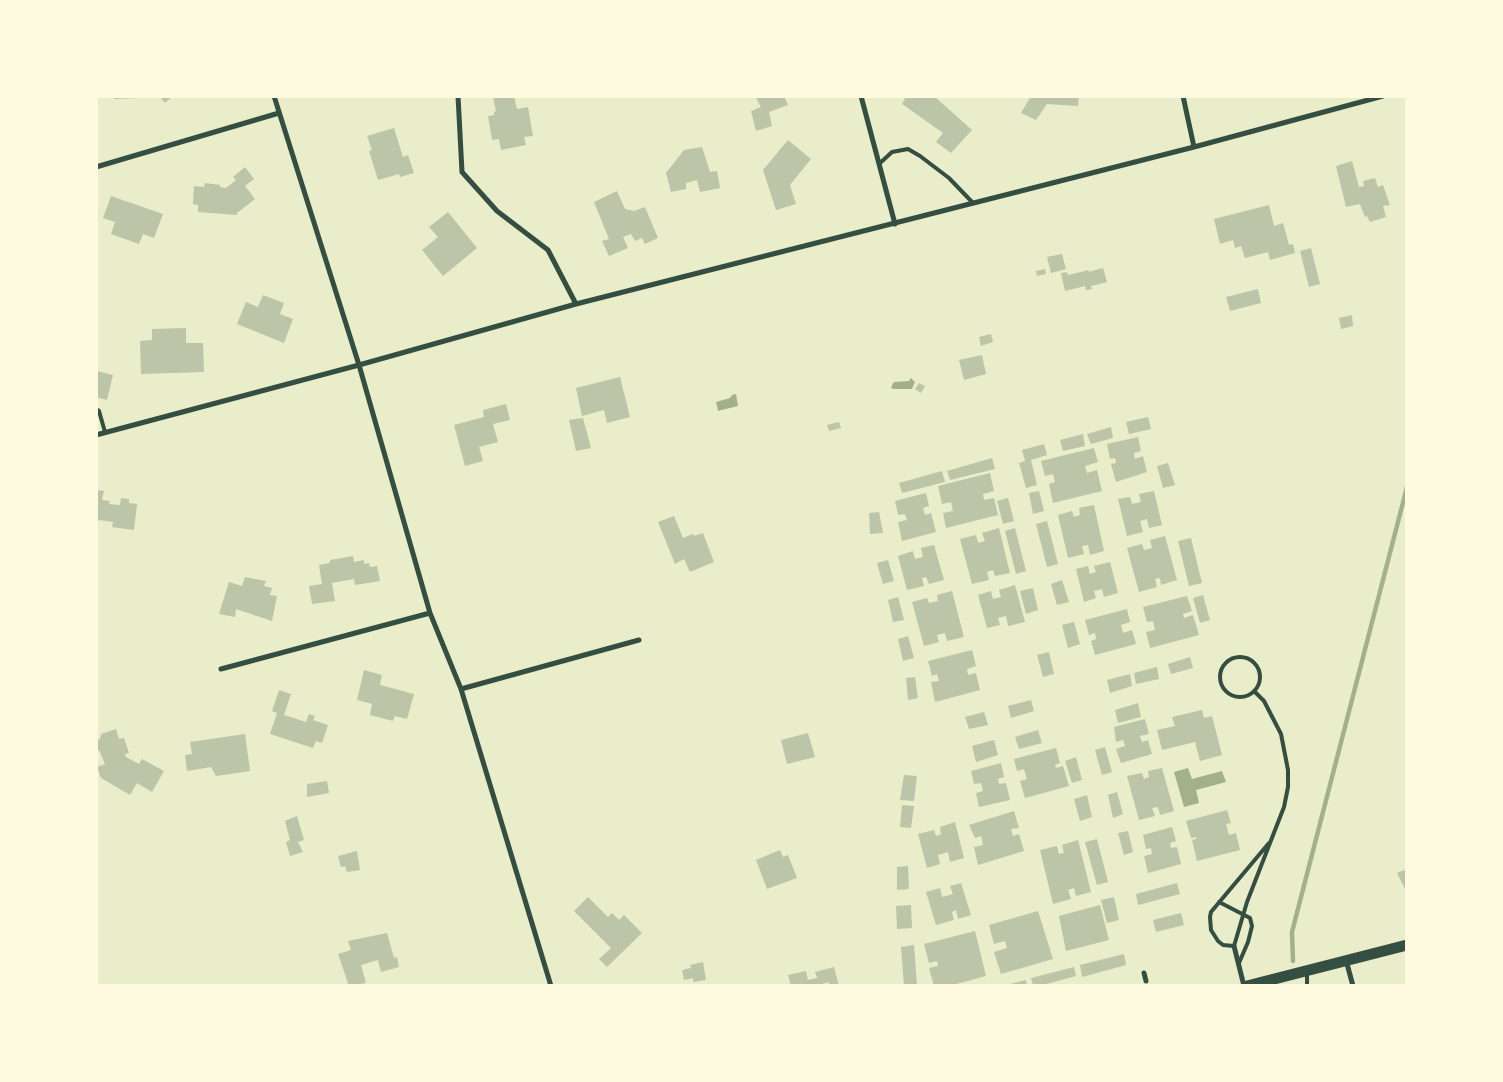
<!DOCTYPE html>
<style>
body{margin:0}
#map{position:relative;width:1503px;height:1082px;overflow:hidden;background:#e9edc9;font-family:Lato,sans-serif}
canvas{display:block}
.frame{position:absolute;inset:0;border:98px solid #fefae0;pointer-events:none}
</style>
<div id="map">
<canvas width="1503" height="1082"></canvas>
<div class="frame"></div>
</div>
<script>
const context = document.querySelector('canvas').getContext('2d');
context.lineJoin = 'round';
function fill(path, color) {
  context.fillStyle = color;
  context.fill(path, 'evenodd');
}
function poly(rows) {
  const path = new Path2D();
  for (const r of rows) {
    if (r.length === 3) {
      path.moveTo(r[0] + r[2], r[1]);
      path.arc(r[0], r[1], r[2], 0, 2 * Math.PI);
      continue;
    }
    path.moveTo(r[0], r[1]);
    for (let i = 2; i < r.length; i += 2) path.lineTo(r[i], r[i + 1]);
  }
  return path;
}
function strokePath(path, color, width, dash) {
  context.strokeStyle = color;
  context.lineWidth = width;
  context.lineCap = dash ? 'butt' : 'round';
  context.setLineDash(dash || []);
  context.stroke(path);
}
fill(poly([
 [911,378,915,382,912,389,893,389,891,387,894,382,909,381],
 [736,394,738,406,718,411,716,402,730,398,732,395],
 [1188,768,1192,779,1222,771,1226,782,1196,790,1199,803,1184,807,1174,772]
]), '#a3b18a');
strokePath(poly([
 [1293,961,1292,932,1407,487]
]), '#a3b18a', 4.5);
fill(poly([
 [114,96,140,96,140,98,114,99],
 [159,96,173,96,165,103],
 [499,96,514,96,517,109,528,107,533,136,524,137,526,145,501,150,499,139,492,140,488,116,494,115,494,112,496,111,493,97],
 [755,96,784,96,788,105,769,112,772,126,756,131,751,111,761,107],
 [906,96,934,96,972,130,951,153,936,142,943,133,902,104],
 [1031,96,1079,96,1078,106,1047,104,1036,120,1021,113],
 [394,128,403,157,408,155,414,173,400,177,399,174,378,180,369,151,372,150,367,136],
 [788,140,811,159,790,185,796,204,776,210,763,170],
 [702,147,710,172,717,171,720,188,700,192,697,180,686,183,686,189,671,192,666,173,684,150],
 [1352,161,1359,187,1364,186,1363,181,1375,178,1378,187,1383,185,1390,205,1383,206,1386,217,1370,222,1367,216,1365,217,1360,204,1346,207,1336,166],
 [245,167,254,179,245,186,255,199,237,213,237,215,198,212,198,205,193,204,194,186,204,187,205,183,220,185,220,187,226,188,236,180,233,177],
 [617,191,625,209,634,211,645,207,658,238,645,244,642,238,635,241,631,234,623,237,628,248,609,256,602,241,609,239,594,202],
 [111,196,163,214,154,238,143,234,139,244,111,234,115,222,103,218],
 [1269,205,1274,226,1283,223,1289,245,1293,244,1295,253,1270,260,1268,252,1245,258,1241,246,1235,248,1233,240,1220,244,1214,219],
 [448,212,477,248,443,276,422,250,438,237,429,227],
 [1311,248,1320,284,1309,287,1300,251],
 [1062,254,1066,269,1051,273,1047,257],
 [1103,268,1107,282,1091,286,1092,289,1086,290,1085,286,1065,291,1061,273,1067,272,1068,275,1089,270,1088,272],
 [1045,269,1046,274,1037,276,1036,271],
 [1258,289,1261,303,1230,311,1226,297],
 [263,295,284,303,280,314,293,319,284,343,237,324,246,302,258,307],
 [1352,315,1353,326,1341,329,1339,318],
 [186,328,186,343,203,343,204,372,141,374,140,341,152,340,152,329],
 [991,334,993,342,981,346,979,337],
 [982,355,986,374,964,380,959,360],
 [96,371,113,375,107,400,96,397],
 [620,377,630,417,607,423,604,410,582,416,576,388],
 [919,383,925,386,921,393,915,389],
 [506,404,510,420,493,424,498,442,479,447,483,461,465,466,454,425,484,417,483,410],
 [1148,417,1151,429,1129,434,1126,422],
 [583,418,591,448,576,451,569,420],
 [839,422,841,428,829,431,827,425],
 [1111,427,1113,438,1091,444,1087,434],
 [1083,434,1085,446,1063,451,1060,440],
 [1138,437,1141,451,1134,453,1135,459,1143,456,1147,472,1116,482,1111,464,1116,463,1115,458,1110,459,1107,444],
 [1044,444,1047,455,1031,460,1037,485,1026,488,1019,463,1025,461,1022,450],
 [1094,448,1098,462,1085,466,1087,473,1097,470,1102,491,1053,503,1049,484,1055,482,1053,474,1045,476,1041,461],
 [992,458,995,469,950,480,947,471],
 [1168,463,1175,485,1163,488,1157,466],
 [942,471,945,482,902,493,899,483],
 [990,473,994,491,983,494,984,500,994,498,998,515,946,528,943,513,953,511,951,502,942,504,938,486],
 [96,490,104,491,102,500,110,501,109,504,120,505,121,498,129,499,129,503,137,504,134,530,112,527,113,522,99,520,98,522,96,522],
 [1039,491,1044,511,1033,514,1029,493],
 [1154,491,1162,525,1149,528,1147,519,1140,521,1143,532,1127,536,1118,499,1130,497,1132,504,1141,502,1139,494],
 [926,493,929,506,923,508,925,515,931,513,936,532,902,541,898,522,907,520,905,514,898,515,895,501],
 [1008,498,1014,521,1003,524,997,501],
 [1094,505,1104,551,1090,555,1088,545,1082,546,1084,554,1068,558,1058,515,1072,511,1074,517,1080,515,1079,508],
 [879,512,883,533,870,534,869,513],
 [674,516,683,538,693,534,694,536,703,533,714,562,690,572,684,559,675,564,658,522],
 [1047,521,1058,564,1047,567,1036,524],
 [999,528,1010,573,995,576,993,570,987,572,989,580,972,584,960,539,976,535,978,543,985,541,982,533],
 [1015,528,1026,571,1016,574,1005,531],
 [1165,536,1177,580,1161,585,1160,578,1155,579,1157,587,1139,592,1127,548,1142,544,1144,550,1152,548,1150,540],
 [1191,538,1202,583,1189,586,1178,541],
 [934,545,944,580,929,584,926,577,922,578,924,586,907,590,898,556,913,551,915,559,923,557,921,548],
 [353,556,354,562,364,560,364,564,369,563,370,567,377,566,380,581,355,585,354,579,332,583,335,601,312,604,309,586,322,584,319,565,330,563,330,560],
 [888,560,894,581,883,584,877,563],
 [1110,562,1118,593,1104,597,1102,589,1094,591,1096,598,1084,602,1076,569,1088,566,1090,574,1096,572,1094,566],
 [245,577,266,581,264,586,272,588,270,595,277,596,272,621,236,609,235,617,219,614,229,582,242,586],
 [1062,580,1069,602,1057,605,1051,584],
 [1015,585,1025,622,1008,626,1006,616,998,618,1000,625,987,628,978,595,991,591,993,599,1001,597,999,590],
 [1033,588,1038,610,1026,614,1020,591],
 [952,591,964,637,947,641,945,633,937,635,939,642,924,646,912,602,927,598,929,603,938,601,937,595],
 [1203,595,1210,620,1200,623,1193,598],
 [1187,596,1192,611,1183,614,1184,618,1193,615,1199,635,1150,648,1146,632,1155,630,1153,621,1147,622,1143,607],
 [898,597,904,620,893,622,888,600],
 [1127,609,1130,622,1121,625,1123,633,1132,630,1136,644,1095,655,1091,641,1096,639,1095,633,1089,635,1085,620],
 [1074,622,1080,644,1068,648,1062,625],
 [908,636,914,658,903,661,898,639],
 [972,650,976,666,967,669,968,675,976,673,980,690,935,702,931,682,939,681,937,674,932,676,928,661],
 [1049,652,1054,674,1043,677,1037,655],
 [1190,657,1193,668,1171,674,1168,664],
 [1157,667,1159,679,1136,684,1134,673],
 [364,670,382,675,380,685,414,694,407,719,395,716,393,721,370,715,372,704,357,700],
 [1130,674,1132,686,1110,693,1107,680],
 [915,677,918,698,908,700,906,678],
 [279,690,291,694,284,715,306,722,309,714,315,716,313,720,328,725,322,743,316,741,313,748,270,734,277,713,272,711],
 [1031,700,1034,711,1011,718,1008,706],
 [1138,703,1141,717,1118,723,1115,710],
 [1202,710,1204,718,1212,716,1222,755,1200,761,1195,742,1162,750,1157,730,1175,726,1172,717],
 [984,712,988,725,969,729,965,717],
 [1145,719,1149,734,1140,736,1142,742,1148,740,1152,754,1121,763,1116,749,1125,746,1123,740,1116,742,1114,727],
 [116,729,119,739,124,738,129,753,125,754,126,757,139,764,142,759,164,771,152,792,137,783,130,795,101,778,97,767,105,764,99,750,96,751,96,740,100,739,101,734],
 [1038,730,1042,743,1019,749,1015,737],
 [808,733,815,757,787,764,781,740],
 [245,734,250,771,216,776,211,767,187,771,185,755,192,754,190,742],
 [994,740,998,755,976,762,972,746],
 [1105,747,1112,772,1102,775,1095,750],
 [1056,748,1060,763,1055,765,1056,768,1063,766,1069,786,1025,798,1020,781,1027,779,1024,769,1017,771,1014,759],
 [1076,757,1082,780,1072,783,1065,761],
 [1001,763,1004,777,998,779,999,784,1006,783,1010,800,979,807,976,793,983,791,981,783,974,784,971,771],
 [1162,768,1174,811,1160,815,1158,807,1152,808,1155,816,1139,820,1127,776,1142,773,1144,779,1149,777,1148,771],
 [904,775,917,776,914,801,900,800],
 [327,781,329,793,307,797,307,784],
 [1117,792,1123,814,1113,818,1108,795],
 [1087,795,1092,817,1080,821,1074,799],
 [902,805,914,806,911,828,900,827],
 [1227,810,1231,823,1226,824,1229,835,1236,833,1240,850,1197,861,1192,840,1196,839,1196,837,1191,838,1186,821],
 [1014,811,1019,828,1011,829,1013,836,1019,834,1024,851,978,865,974,847,983,845,981,836,975,838,969,825],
 [297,816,304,840,298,842,303,852,290,856,286,842,290,840,285,821],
 [955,822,964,858,950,862,948,852,938,855,940,864,927,868,918,834,934,830,936,836,941,834,940,827],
 [1172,827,1176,841,1170,843,1171,848,1177,847,1181,864,1148,873,1144,856,1152,854,1151,848,1146,849,1143,835],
 [1128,831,1133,852,1124,855,1118,833],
 [1097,839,1108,882,1097,885,1085,842],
 [1078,840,1091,892,1076,896,1074,888,1068,890,1071,899,1053,904,1040,850,1057,846,1059,854,1064,853,1062,845],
 [780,850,783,857,788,855,797,878,767,889,756,860],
 [357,851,360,870,347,872,345,866,341,867,338,856],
 [908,866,909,889,897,890,897,867],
 [1407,869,1407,893,1397,873],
 [961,883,971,915,958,919,956,910,952,912,954,920,936,925,926,892,940,888,942,897,953,894,950,886],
 [1177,883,1180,894,1138,905,1136,894],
 [588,897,608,917,612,913,619,920,624,915,642,933,607,967,599,959,611,948,574,911],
 [1114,897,1119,920,1107,923,1101,900],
 [911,905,912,928,897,929,896,906],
 [1100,905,1109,940,1066,951,1059,916],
 [1038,911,1053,959,1001,974,994,952,1007,948,1005,941,994,944,989,925],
 [1181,913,1184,925,1156,932,1153,920],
 [975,931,986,976,949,986,934,986,929,968,938,966,937,961,929,963,924,944],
 [387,933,394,958,397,957,399,967,381,972,378,960,361,965,366,983,349,986,338,954,351,950,348,941],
 [914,945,917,986,904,986,901,947],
 [1124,954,1126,965,1082,977,1080,965],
 [703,962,706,980,693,982,693,978,684,980,682,970,691,968,690,965],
 [834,967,839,986,829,986,829,982,816,986,791,986,788,975,806,971,808,980,817,978,815,972],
 [1074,967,1076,976,1039,986,1033,986,1031,978],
 [1026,980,1027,986,1006,986,1006,985]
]), '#bcc5a7');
strokePath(poly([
 [879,164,892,152,908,149,920,156,949,178,973,203],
 [96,409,99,411,105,432],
 [1240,677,20],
 [1254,691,1264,701,1281,734,1288,770,1288,787,1284,807,1247,902,1234,946,1223,945,1218,941,1211,930,1210,917,1211,912,1269,843],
 [1219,902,1250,918,1252,926,1248,942,1239,963],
 [1307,986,1307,973]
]), '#344e41', 4);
strokePath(poly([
 [274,96,359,365,430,613,461,689,551,986],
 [458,96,462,172,497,211,548,250,576,304],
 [861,96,895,224],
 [1183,96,1194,147],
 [96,167,279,113],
 [96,435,359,365,576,304,1194,147,1383,96],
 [221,669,430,613],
 [461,689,639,640],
 [1234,946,1244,986],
 [1346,960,1353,986],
 [1144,973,1146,981]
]), '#344e41', 5);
strokePath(poly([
 [1247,986,1407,945]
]), '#344e41', 11);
</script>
